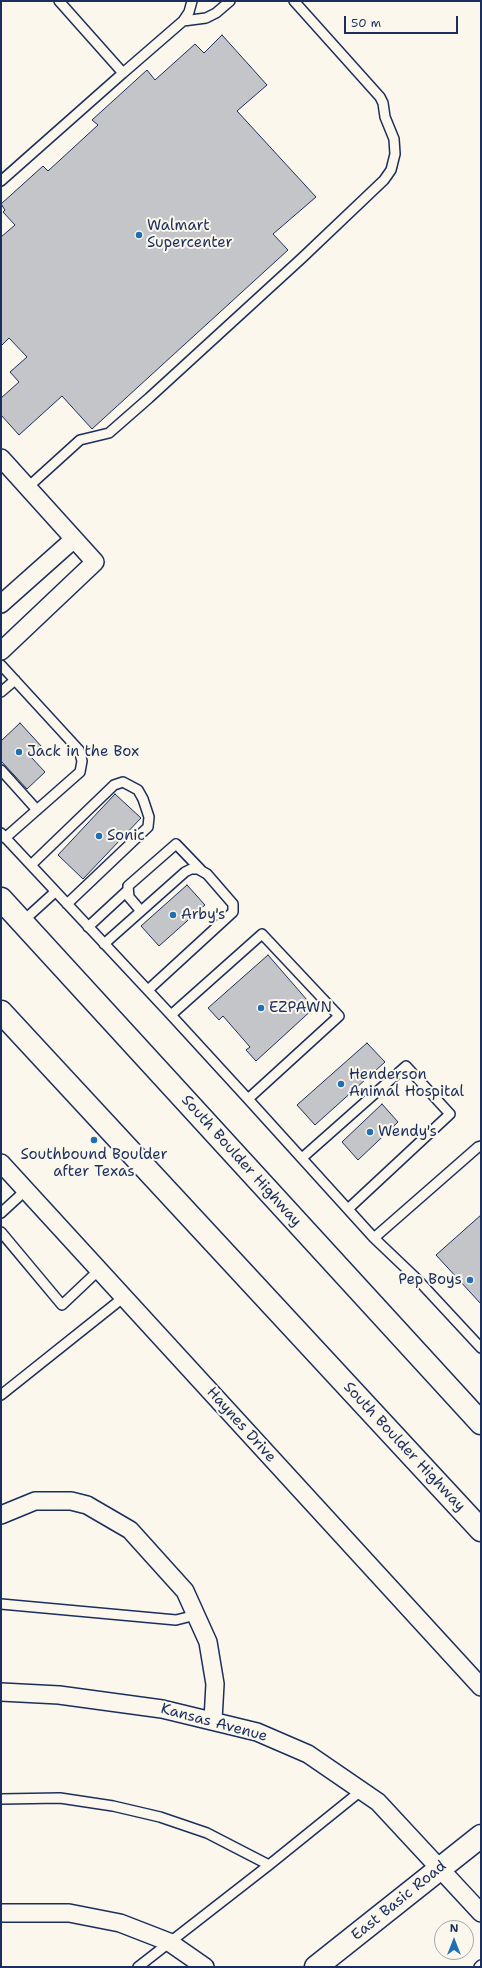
<!DOCTYPE html>
<style>
body{margin:0}
#map{position:relative;width:482px;height:1968px;overflow:hidden;background:#fbf7ec;font-family:"Shantell Sans",sans-serif}
canvas{display:block}
.frame{position:absolute;inset:0;border:2px solid #1b2f5e;pointer-events:none}
.north{position:absolute;left:434px;top:1920px;width:40px;height:40px;box-sizing:border-box;background:#fbf7ec;border:1px solid #a1a7b3;border-radius:50%;rotate:0deg;font-size:11px;font-weight:700;line-height:16px;text-align:center;color:#1b2f5e}
.north::after{content:'';display:block;margin:auto;width:14px;height:18px;background:#1f6fb2;clip-path:polygon(50% 0,100% 100%,50% 72%,0 100%)}
.scale{position:absolute;left:344px;top:16px;width:114px;height:18px;box-sizing:border-box;border:2px solid #1b2f5e;border-top:0;padding-left:5px;font-size:12px;line-height:14px;white-space:nowrap;color:#1b2f5e;-webkit-text-stroke:3px #fbf7ec;paint-order:stroke}
</style>
<div id="map">
<canvas width="482" height="1968"></canvas>
<div class="frame"></div>
<div class="north">N</div>
<div class="scale">50 m</div>
</div>
<script>
const context = document.querySelector('canvas').getContext('2d');
context.lineJoin = 'round';
function fill(path, color) {
  context.fillStyle = color;
  context.fill(path, 'evenodd');
}
function poly(rows) {
  const path = new Path2D();
  for (const r of rows) {
    path.moveTo(r[0], r[1]);
    for (let i = 2; i < r.length; i += 2) path.lineTo(r[i], r[i + 1]);
  }
  return path;
}
function strokePath(path, color, width, dash) {
  context.strokeStyle = color;
  context.lineWidth = width;
  context.lineCap = dash ? 'butt' : 'round';
  context.setLineDash(dash || []);
  context.stroke(path);
}
function label(font, color, halo, rows, align = 'center') {
  context.font = font + ' "Shantell Sans",sans-serif';
  context.lineWidth = 4;
  context.setLineDash([]);
  context.textBaseline = 'middle';
  context.strokeStyle = halo;
  context.fillStyle = color;
  for (const [text, x, y, turn = 0] of rows) {
    context.save();
    context.translate(x, y);
    context.rotate((+turn || 0) * Math.PI / 180);
    context.textAlign = isNaN(turn) ? turn : align;
    if (halo) context.strokeText(text, 0, 0);
    context.fillText(text, 0, 0);
    context.restore();
  }
}
const building = poly([
 [222,35,267,85,237,111,316,197,273,234,288,250,92,429,62,396,19,435,1,415,1,398,19,382,10,372,27,357,9,338,1,346,1,237,15,225,3,212,5,210,1,204,43,166,48,171,98,125,92,120,147,70,155,80,195,44,204,53,222,35],
 [20,723,42,747,31,757,45,772,27,789,1,761,1,741,20,723],
 [115,794,141,818,83,879,58,855,115,794],
 [187,885,205,905,159,946,141,926,187,885],
 [268,955,314,1008,256,1061,246,1050,250,1047,223,1016,219,1020,208,1008,268,955],
 [367,1043,385,1062,315,1125,297,1105,367,1043],
 [382,1104,398,1122,358,1160,342,1142,382,1104],
 [481,1215,481,1304,436,1255,481,1215]
]);
fill(building, '#c3c5c9');
strokePath(building, '#1b2f5e', 1);
const lane = poly([
 [59,1,123,73,183,21,189,12,192,1],
 [183,21,206,18,216,13,230,1],
 [1,181,123,73],
 [27,488,80,440,109,433,149,398,302,258,384,180,391,170,395,154,394,139,385,117,383,103,380,97,294,1],
 [1,665,79,750,82,761,80,772,5,838],
 [1,692,15,680],
 [1,770,37,810],
 [1,833,171,1015],
 [31,865,114,785,123,782,138,790,143,799,149,817,148,827,67,904],
 [141,911,129,897,128,886,176,844,201,870],
 [22,922,55,892],
 [88,927,128,890],
 [104,944,185,872,191,869,198,869,207,874,233,904,233,912,148,990],
 [248,1099,171,1015,262,934,339,1016,248,1099,374,1238],
 [481,1146,478,1147,374,1238,417,1279,481,1348],
 [302,1158,406,1066,450,1114,348,1209],
 [1,1213,26,1190],
 [1,1232,62,1305,99,1270],
 [1,1395,124,1297],
 [1,1604,176,1620,196,1615],
 [1,1799,60,1798,113,1806,160,1817,207,1833,269,1865],
 [138,1967,269,1865,362,1790],
 [479,1967,481,1965]
]);
const street = poly([
 [1,458,95,562,1,651],
 [1,604,74,539],
 [1,1163,481,1687],
 [1,1515,35,1501,71,1501,87,1505,130,1530,185,1591,208,1642,215,1684,213,1720],
 [1,1692,59,1695,162,1709,257,1732,308,1754,378,1802,481,1913],
 [1,1913,69,1913,120,1923,169,1942,205,1967]
]);
const secondary = poly([
 [316,1967,481,1836]
]);
const primary = poly([
 [1,899,481,1423],
 [1,1012,481,1530]
]);
strokePath(lane, '#1b2f5e', 12);
strokePath(street, '#1b2f5e', 20);
strokePath(secondary, '#1b2f5e', 25);
strokePath(primary, '#1b2f5e', 25);
strokePath(lane, '#fbf7ec', 9);
strokePath(street, '#fbf7ec', 17);
strokePath(secondary, '#fbf7ec', 22);
strokePath(primary, '#fbf7ec', 22);
for (const [x, y, r, color] of [
 [139,235,4,"#1f6fb2"],
 [19,752,4,"#1f6fb2"],
 [99,836,4,"#1f6fb2"],
 [173,915,4,"#1f6fb2"],
 [261,1008,4,"#1f6fb2"],
 [341,1084,4,"#1f6fb2"],
 [370,1132,4,"#1f6fb2"],
 [94,1140,4,"#1f6fb2"],
 [470,1280,4,"#1f6fb2"]
]) {
  const dot = new Path2D();
  dot.arc(x, y, r, 0, 2 * Math.PI);
  context.fillStyle = color;
  context.fill(dot);
  strokePath(dot, '#fbf7ec', 1.5);
}
label('15px', '#1b2f5e', '#fbf7ec', [
 ["Walmart",147,226],
 ["Supercenter",147,243],
 ["Jack in the Box",27,752],
 ["Sonic",107,836],
 ["Arby's",181,915],
 ["EZPAWN",269,1008],
 ["Henderson",349,1075],
 ["Animal Hospital",349,1092],
 ["Wendy's",378,1132],
 ["Southbound Boulder",94,1155,"center"],
 ["after Texas",94,1172,"center"],
 ["Pep Boys",462,1280,"right"]
], 'left');
label('15px', '#1b2f5e', '#fbf7ec', [
 ["South Boulder Highway",241,1161,48],
 ["Haynes Drive",241,1425,48],
 ["South Boulder Highway",404,1447,47],
 ["Kansas Avenue",214,1723,15],
 ["East Basic Road",399,1901,-39]
]);
</script>
